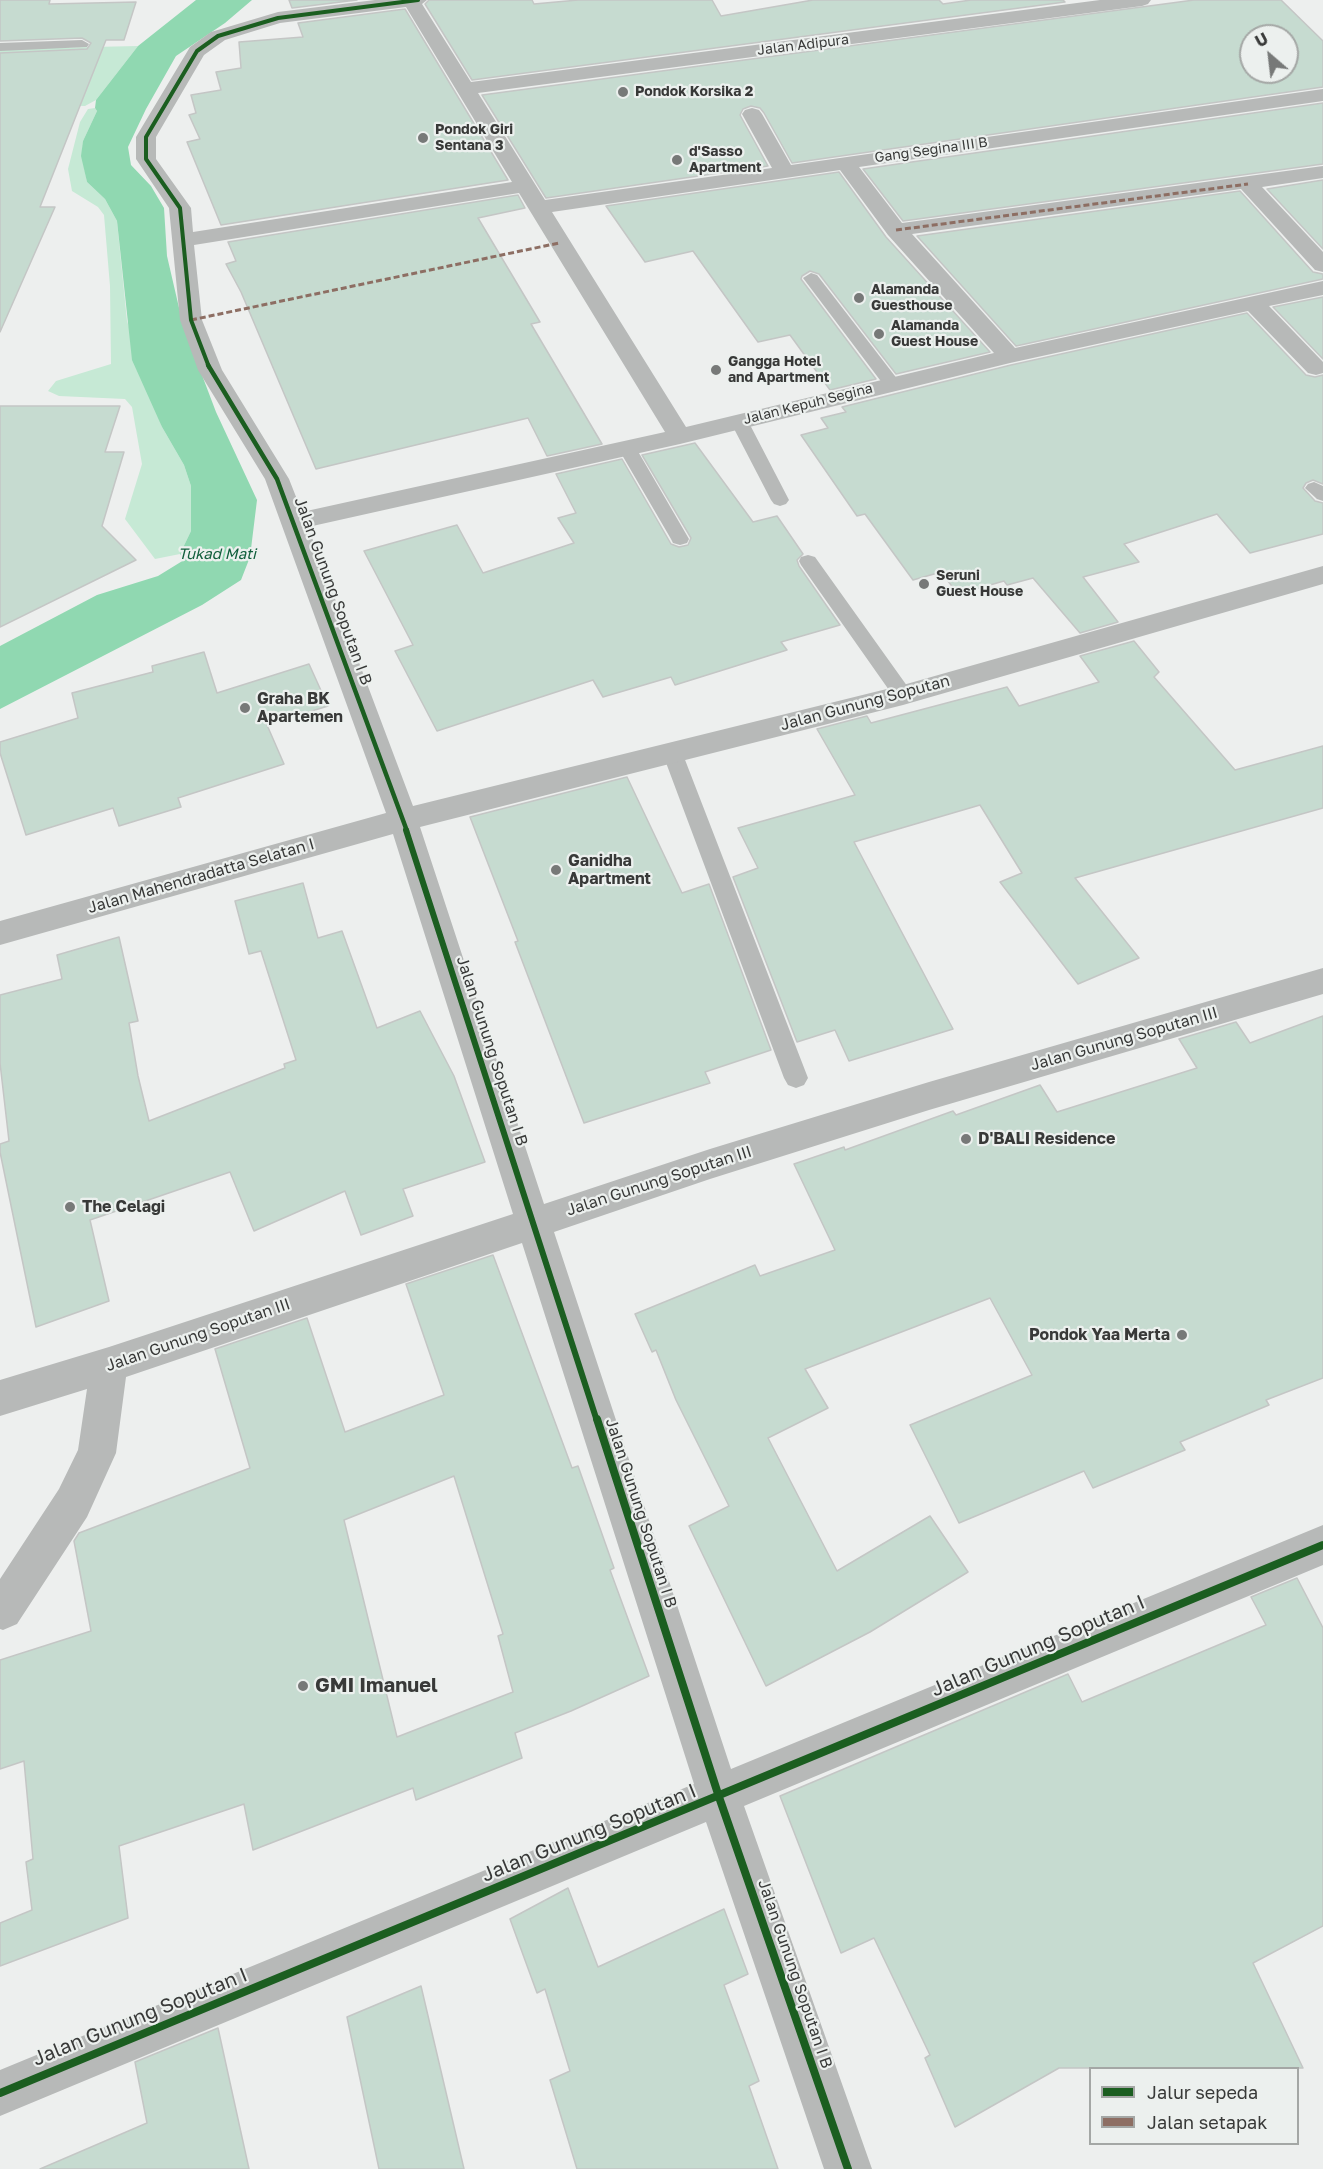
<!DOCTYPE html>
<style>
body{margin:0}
#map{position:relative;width:1323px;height:2169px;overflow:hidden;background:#edefee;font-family:"Golos Text",sans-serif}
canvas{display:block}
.legend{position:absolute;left:1089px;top:2067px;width:210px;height:78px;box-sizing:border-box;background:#ecf0ee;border:2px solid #a4a7a5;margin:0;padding:8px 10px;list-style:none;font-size:18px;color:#383938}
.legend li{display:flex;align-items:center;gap:12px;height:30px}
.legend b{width:30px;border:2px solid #a4a7a5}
.north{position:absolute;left:1239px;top:24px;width:60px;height:60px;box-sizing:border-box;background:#ecf0ee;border:2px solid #a4a7a5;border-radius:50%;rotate:332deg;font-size:16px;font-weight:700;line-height:24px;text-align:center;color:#383938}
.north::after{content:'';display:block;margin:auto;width:21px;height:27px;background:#777978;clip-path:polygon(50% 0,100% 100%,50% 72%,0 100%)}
</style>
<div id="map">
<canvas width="1323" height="2169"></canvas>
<ul class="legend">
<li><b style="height:8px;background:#1b5e20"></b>Jalur sepeda</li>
<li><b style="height:8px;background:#8d6e63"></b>Jalan setapak</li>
</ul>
<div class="north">U</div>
</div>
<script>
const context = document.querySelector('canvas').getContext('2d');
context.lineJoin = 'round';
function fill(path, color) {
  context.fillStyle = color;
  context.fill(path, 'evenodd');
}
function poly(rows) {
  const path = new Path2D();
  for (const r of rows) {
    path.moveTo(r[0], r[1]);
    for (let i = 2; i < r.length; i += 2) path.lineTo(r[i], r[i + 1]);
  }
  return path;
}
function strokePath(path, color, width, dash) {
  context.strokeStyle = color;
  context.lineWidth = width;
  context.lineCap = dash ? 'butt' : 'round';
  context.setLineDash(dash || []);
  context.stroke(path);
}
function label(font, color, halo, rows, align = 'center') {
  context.font = font + ' "Golos Text",sans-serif';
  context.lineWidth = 4.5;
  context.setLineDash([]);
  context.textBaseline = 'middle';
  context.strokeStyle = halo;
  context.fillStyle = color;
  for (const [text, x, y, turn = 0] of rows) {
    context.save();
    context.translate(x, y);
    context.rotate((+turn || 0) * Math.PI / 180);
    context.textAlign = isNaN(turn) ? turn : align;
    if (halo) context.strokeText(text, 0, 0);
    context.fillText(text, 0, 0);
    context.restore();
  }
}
fill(poly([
 [138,46,96,100,85,106,0,104,0,49],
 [95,108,97,111,83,141,82,156,87,182,105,199,117,221,127,321,162,427,184,465,191,486,191,531,180,554,155,559,125,519,142,464,132,407,125,399,59,396,48,391,56,381,111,364,110,286,104,215,98,207,72,191,68,169,80,122,88,109]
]), '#c6e9d5');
fill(poly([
 [196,0,252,0,225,23,176,56,146,109,128,147,131,165,151,186,164,208,167,256,183,325,216,412,257,500,250,557,241,580,202,605,0,709,0,646,97,595,158,576,184,560,180,554,191,531,191,486,184,465,162,427,132,360,117,221,105,199,87,182,81,156,83,141,97,111,95,108,96,100,138,46]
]), '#90d8b1');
const building = poly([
 [0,0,50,0,49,4,136,2,124,40,106,40,40,207,55,207,0,332,0,53,87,49,91,43,82,38,0,41,0,0],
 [289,0,357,0,292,8,289,0],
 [429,0,532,0,534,4,578,0,712,0,721,16,813,0,939,0,943,4,971,0,1063,0,1065,2,472,80,425,4,429,0],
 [1194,0,1281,0,1323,41,1323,87,792,163,764,113,760,108,751,106,743,109,740,115,768,166,546,198,482,95,1194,0],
 [1251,36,1287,36,1287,72,1251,72,1251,36],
 [405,9,508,180,221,225,187,142,200,139,189,115,196,113,191,95,221,90,216,72,241,68,239,42,303,37,298,23,405,9],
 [1323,103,1323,164,903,221,863,169,1323,103],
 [839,172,886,237,990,352,896,374,819,274,810,271,802,276,801,279,876,379,830,390,790,335,758,342,693,251,645,262,606,206,839,172],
 [1323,180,1323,249,1267,189,1323,180],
 [1240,191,1313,272,1323,274,1323,279,1016,346,917,236,1240,191],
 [518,195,525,208,478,218,540,322,531,324,602,444,547,456,528,418,316,469,241,292,226,264,236,261,228,242,518,195],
 [1323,297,1323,359,1273,307,1323,297],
 [1247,313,1306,375,1315,377,1323,375,1323,484,1313,480,1306,483,1303,488,1315,501,1323,503,1323,534,1250,553,1217,514,1124,544,1139,562,1083,577,1118,622,1080,633,1033,578,1007,585,1004,581,958,594,941,572,913,580,865,514,857,516,801,435,828,428,821,418,846,412,842,407,1011,365,1247,313],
 [0,406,120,406,105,452,124,452,102,526,136,560,0,627,0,406],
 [695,443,753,522,777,516,803,554,797,560,799,566,840,625,781,642,787,650,675,685,671,677,603,697,593,680,437,731,395,651,413,645,364,551,457,525,483,573,574,543,558,518,576,513,556,474,622,459,671,544,679,547,688,545,691,538,642,455,695,443],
 [1134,641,1159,672,1154,677,1235,770,1323,746,1323,808,1075,878,1139,958,1078,984,1000,882,1022,873,980,805,854,842,953,1029,849,1061,835,1030,797,1042,733,877,758,868,738,828,855,795,817,729,867,716,871,723,1007,687,1019,706,1099,682,1080,656,1134,641],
 [204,652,217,693,309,664,328,706,267,725,284,764,178,798,181,807,119,826,113,808,26,835,0,753,0,742,78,718,72,693,153,672,152,666,204,652],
 [627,777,682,893,709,884,771,1050,705,1072,710,1083,584,1123,515,942,518,941,470,817,627,777],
 [303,883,318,938,342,931,377,1028,420,1011,454,1076,485,1162,403,1189,413,1216,361,1235,345,1191,254,1231,230,1172,90,1220,109,1301,36,1327,0,1152,0,1144,9,1141,0,1063,0,995,62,979,57,955,119,937,138,1021,129,1023,138,1076,149,1121,285,1068,284,1064,296,1060,261,951,249,954,235,901,303,883],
 [1323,1016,1323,1378,1266,1400,1269,1405,1180,1442,1185,1450,1093,1488,1084,1471,959,1523,910,1425,1032,1375,990,1298,805,1369,828,1408,768,1438,837,1571,930,1516,968,1572,870,1632,766,1686,689,1526,729,1506,676,1400,656,1350,652,1352,635,1314,755,1265,760,1276,835,1250,794,1164,844,1147,845,1150,953,1111,956,1115,1040,1085,1057,1112,1197,1068,1179,1039,1236,1022,1250,1043,1323,1016],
 [493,1255,572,1468,578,1466,614,1568,610,1570,649,1676,571,1711,515,1733,522,1758,416,1800,413,1788,253,1850,244,1804,119,1846,128,1918,0,1966,0,1923,32,1910,26,1862,33,1859,24,1761,0,1769,0,1660,91,1631,74,1541,79,1533,250,1468,215,1349,307,1318,345,1432,444,1395,406,1284,493,1255],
 [454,1476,503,1634,498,1636,513,1692,397,1737,344,1520,454,1476],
 [1297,1578,1323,1628,1323,1926,1253,1963,1303,2068,1059,2068,955,2127,925,2058,930,2055,874,1938,841,1953,780,1796,1068,1674,1082,1702,1266,1625,1251,1597,1297,1578],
 [568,1888,598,1967,724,1909,748,1974,724,1985,759,2081,749,2086,778,2169,577,2169,550,2080,570,2071,545,1989,537,1993,510,1919,568,1888],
 [421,1986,464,2169,379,2169,347,2017,421,1986],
 [218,2028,249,2169,40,2169,147,2123,135,2062,218,2028]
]);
fill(building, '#c6dbd0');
strokePath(building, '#c4c6c5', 1.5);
fill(poly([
 [82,40,89,44,87,47,0,51,0,43,82,40],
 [811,273,817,275,898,380,901,384,898,388,886,388,803,278,811,273],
 [739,416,745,417,748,421,789,500,786,504,780,506,774,504,771,500,730,421,733,417,739,416],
 [627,442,633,444,636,448,689,539,687,543,680,545,673,543,671,539,618,448,621,444,627,442],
 [1314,482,1323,486,1323,501,1317,499,1305,488,1308,484,1314,482],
 [808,555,815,557,910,690,913,695,910,700,903,702,896,700,801,565,799,561,801,557,808,555],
 [672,744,679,747,682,752,808,1078,804,1085,796,1088,788,1085,784,1078,662,752,665,747,672,744]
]), '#b7b9b8');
fill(poly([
 [375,0,427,0,422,4,471,82,1100,0,1151,0,1148,4,1142,6,478,93,545,200,772,168,742,114,745,110,752,108,759,110,762,114,791,165,1323,89,1323,101,859,167,902,223,1323,166,1323,178,1262,187,1323,252,1323,272,1315,270,1241,189,912,234,1015,348,1323,281,1323,295,1269,306,1323,362,1323,373,1316,375,1308,373,1248,311,1010,363,680,444,308,527,413,806,903,685,1323,566,1323,584,903,705,420,827,544,1204,710,1149,929,1082,1323,968,1323,994,929,1110,710,1179,554,1232,731,1769,1323,1525,1323,1565,744,1806,872,2169,824,2169,706,1822,0,2116,0,2070,694,1784,522,1243,126,1377,116,1453,87,1517,17,1624,3,1630,0,1629,0,1579,59,1489,78,1450,87,1389,0,1416,0,1380,109,1347,513,1214,393,834,0,945,0,921,386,813,265,479,198,370,180,320,169,208,136,159,136,137,190,47,211,32,278,12,375,0],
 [406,7,512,182,193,232,191,208,156,159,156,137,204,55,225,40,280,23,406,7],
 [840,170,888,235,994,353,686,427,552,212,840,170],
 [519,193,665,432,302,512,289,479,222,370,202,320,194,245,519,193]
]), '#b7b9b8');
strokePath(poly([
 [896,230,1248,184],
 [191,320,559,243]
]), '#8d6e63', 3, [6, 3]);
strokePath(poly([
 [209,367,191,320,180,208,146,159,146,137,197,51,218,36,278,18,418,0]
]), '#1b5e20', 4);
strokePath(poly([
 [208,365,277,479,407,831]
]), '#1b5e20', 4.5);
strokePath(poly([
 [406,830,597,1421]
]), '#1b5e20', 6);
strokePath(poly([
 [597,1419,719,1797,848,2169],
 [0,2093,1323,1545]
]), '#1b5e20', 8);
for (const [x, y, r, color] of [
 [623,92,6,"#777978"],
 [423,138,6,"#777978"],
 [677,160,6,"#777978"],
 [859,298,6,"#777978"],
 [879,334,6,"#777978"],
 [716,370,6,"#777978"],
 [924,584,6,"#777978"],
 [245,708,6,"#777978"],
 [556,870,6,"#777978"],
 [966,1139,6,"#777978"],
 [70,1207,6,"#777978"],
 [1182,1335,6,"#777978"],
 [303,1686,6,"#777978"]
]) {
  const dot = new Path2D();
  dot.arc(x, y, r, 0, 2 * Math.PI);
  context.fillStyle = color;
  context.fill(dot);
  strokePath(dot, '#ecf0ee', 2);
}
label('14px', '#383938', '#ecf0ee', [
 ["Jalan Adipura",803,45,-7],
 ["Gang Segina III B",931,150,-8],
 ["Jalan Kepuh Segina",808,404,-14]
]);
label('bold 14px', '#383938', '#ecf0ee', [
 ["Pondok Korsika 2",635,92],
 ["Pondok Giri",435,130],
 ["Sentana 3",435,146],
 ["d'Sasso",689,152],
 ["Apartment",689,168],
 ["Alamanda",871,290],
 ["Guesthouse",871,306],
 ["Alamanda",891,326],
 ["Guest House",891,342],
 ["Gangga Hotel",728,362],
 ["and Apartment",728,378],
 ["Seruni",936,576],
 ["Guest House",936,592]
], 'left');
label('italic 15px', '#115f3c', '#ecf0ee', [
 ["Tukad Mati",217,554]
]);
label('16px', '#383938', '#ecf0ee', [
 ["Jalan Gunung Soputan I B",333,591,70],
 ["Jalan Gunung Soputan",865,703,-15],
 ["Jalan Mahendradatta Selatan I",201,876,-16],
 ["Jalan Gunung Soputan III",1124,1039,-16],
 ["Jalan Gunung Soputan I B",492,1051,72],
 ["Jalan Gunung Soputan III",659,1181,-18],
 ["Jalan Gunung Soputan III",198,1335,-19],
 ["Jalan Gunung Soputan I B",641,1513,72],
 ["Jalan Gunung Soputan I B",795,1974,71]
]);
label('bold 16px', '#383938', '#ecf0ee', [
 ["Graha BK",257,699],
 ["Apartemen",257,717],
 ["Ganidha",568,861],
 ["Apartment",568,879],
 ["D'BALI Residence",978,1139],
 ["The Celagi",82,1207],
 ["Pondok Yaa Merta",1170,1335,"right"]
], 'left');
label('20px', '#383938', '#ecf0ee', [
 ["Jalan Gunung Soputan I",1038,1646,-23],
 ["Jalan Gunung Soputan I",589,1833,-22],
 ["Jalan Gunung Soputan I",140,2017,-22]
]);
label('bold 20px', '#383938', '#ecf0ee', [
 ["GMI Imanuel",315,1686]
], 'left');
</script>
